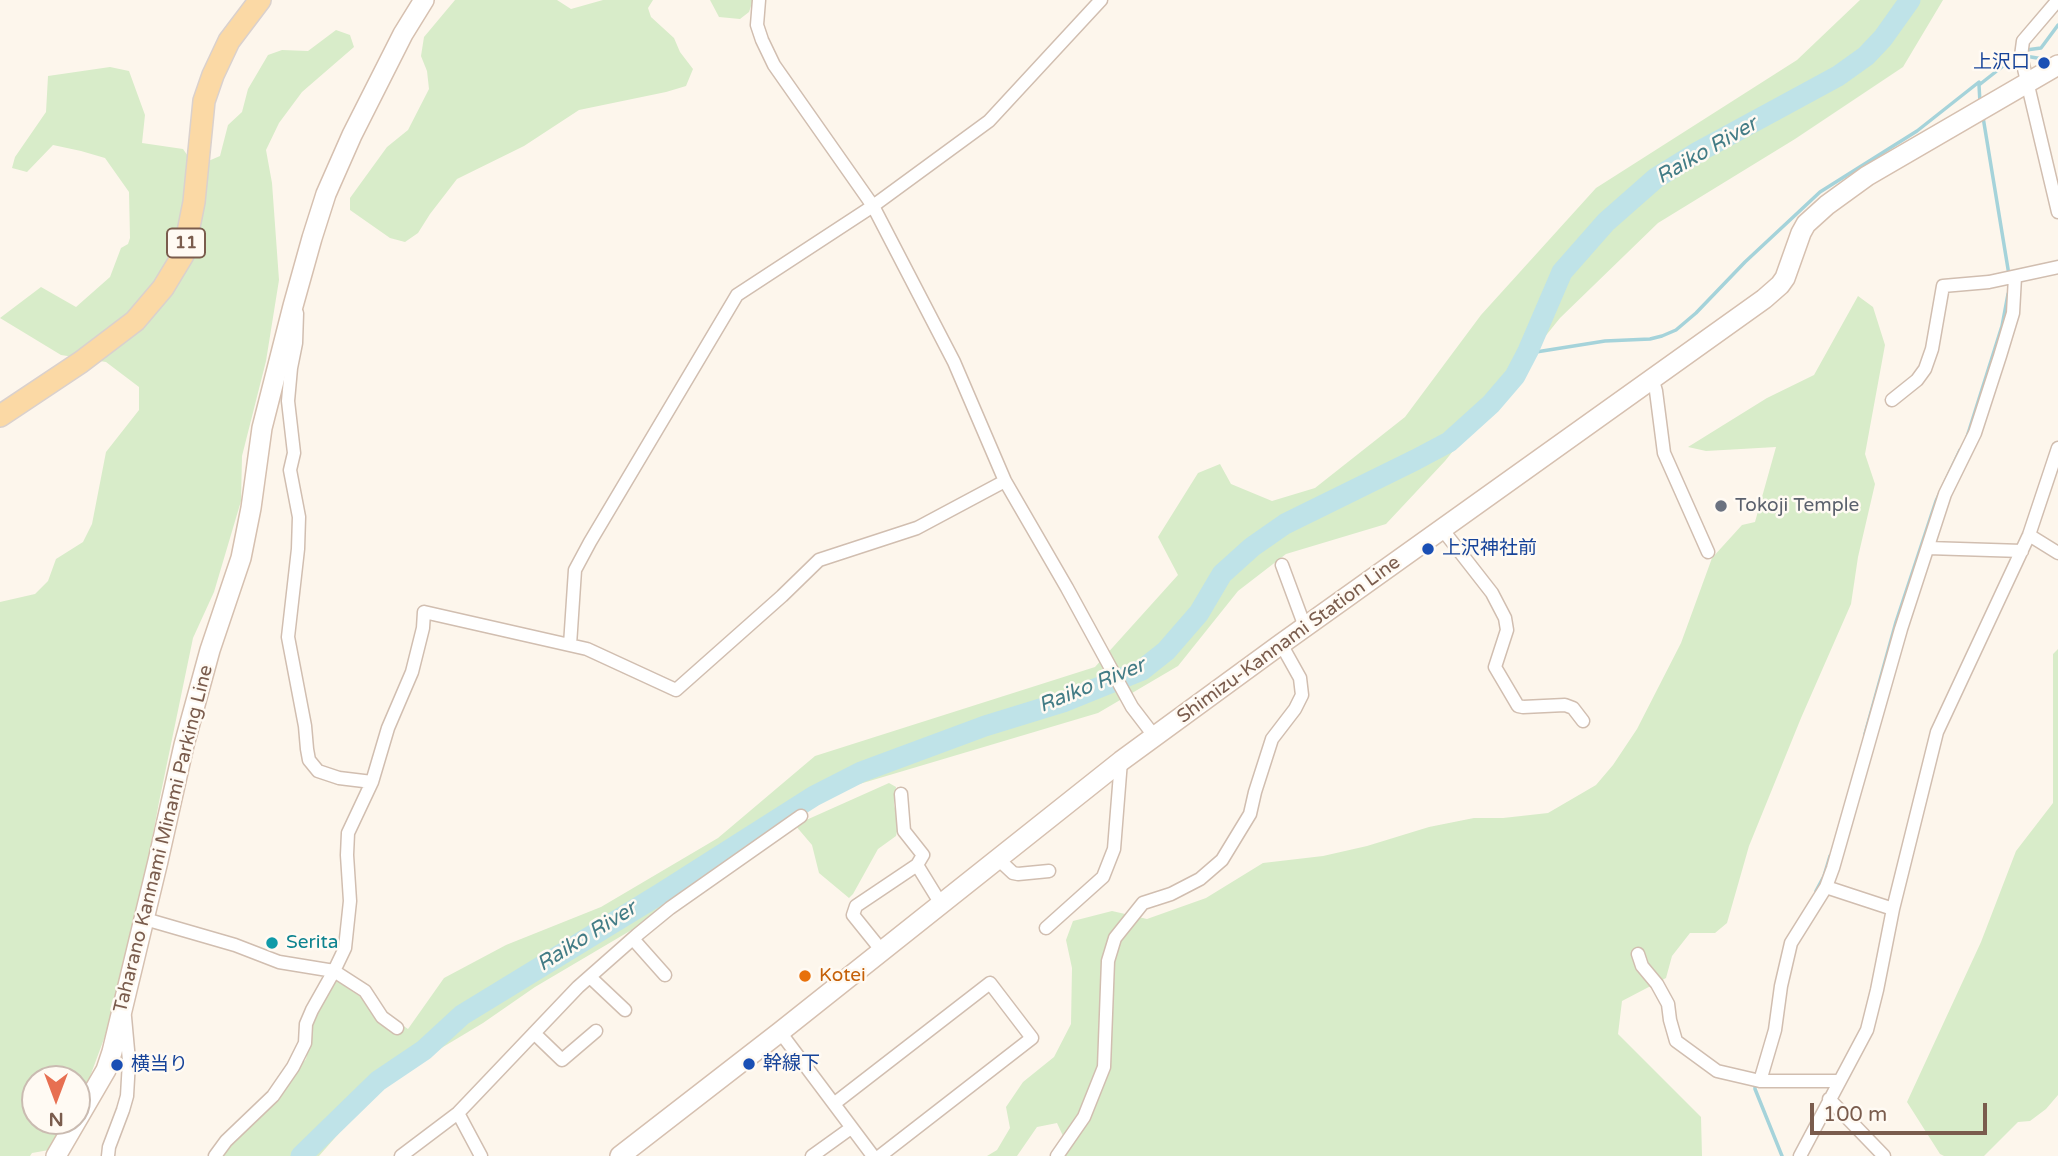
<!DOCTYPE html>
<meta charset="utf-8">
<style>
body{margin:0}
#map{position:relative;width:2058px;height:1156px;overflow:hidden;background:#fdf6ec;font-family:"Varela Round",sans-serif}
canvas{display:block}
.north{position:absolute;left:21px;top:1065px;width:70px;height:70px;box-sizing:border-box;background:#fffaf3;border:2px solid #cabbb1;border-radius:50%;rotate:180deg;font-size:19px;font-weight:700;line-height:28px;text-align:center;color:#7a5c4d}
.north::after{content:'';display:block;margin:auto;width:24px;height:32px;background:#e76f51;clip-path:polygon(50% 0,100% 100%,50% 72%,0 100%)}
.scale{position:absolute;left:1810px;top:1103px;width:177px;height:32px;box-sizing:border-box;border:4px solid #7a5c4d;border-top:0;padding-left:9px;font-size:21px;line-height:24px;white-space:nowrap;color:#7a5c4d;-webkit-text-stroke:5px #fffaf3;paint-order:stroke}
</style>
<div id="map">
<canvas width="2058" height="1156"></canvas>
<div class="north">N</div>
<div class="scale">100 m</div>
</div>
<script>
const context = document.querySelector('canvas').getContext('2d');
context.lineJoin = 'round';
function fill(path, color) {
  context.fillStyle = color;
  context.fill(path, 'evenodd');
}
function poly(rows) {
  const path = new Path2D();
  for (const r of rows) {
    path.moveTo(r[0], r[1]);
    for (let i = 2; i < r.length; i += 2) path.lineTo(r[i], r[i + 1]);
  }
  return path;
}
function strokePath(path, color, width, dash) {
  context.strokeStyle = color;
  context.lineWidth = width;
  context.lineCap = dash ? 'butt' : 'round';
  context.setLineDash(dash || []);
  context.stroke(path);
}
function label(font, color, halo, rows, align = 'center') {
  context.font = font + ' "Varela Round","Noto Sans JP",sans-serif';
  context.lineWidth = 5;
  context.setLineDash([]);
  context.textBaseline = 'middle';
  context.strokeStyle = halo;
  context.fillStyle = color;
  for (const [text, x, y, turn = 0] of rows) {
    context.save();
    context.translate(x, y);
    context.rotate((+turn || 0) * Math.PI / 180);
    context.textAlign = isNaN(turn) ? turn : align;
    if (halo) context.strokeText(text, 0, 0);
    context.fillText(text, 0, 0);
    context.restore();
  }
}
fill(poly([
 [455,0,557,0,571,9,603,0,653,0,648,8,651,17,674,38,680,52,693,69,686,86,666,92,579,110,524,146,457,179,430,214,418,233,405,242,390,238,350,210,350,198,387,147,408,130,429,89,427,71,421,56,424,37],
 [710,0,753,0,749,12,740,19,719,17],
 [1860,0,1943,0,1903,67,1795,139,1658,223,1560,318,1445,461,1386,524,1286,554,1238,591,1178,666,1098,713,836,791,758,841,679,902,535,987,483,1023,383,1083,319,1156,220,1156,306,1059,313,1024,334,979,408,1029,444,978,506,945,601,907,718,838,815,756,1095,667,1178,575,1158,537,1198,473,1220,464,1231,484,1272,501,1315,488,1405,417,1481,315,1596,188,1797,60],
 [336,30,350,35,354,47,302,92,279,123,266,150,272,183,279,280,266,361,242,456,241,501,214,592,193,638,159,802,134,938,105,1036,81,1101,77,1107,77,1079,35,1079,35,1121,68,1121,49,1150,32,1153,30,1156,0,1156,0,602,35,594,48,581,56,559,83,542,92,524,106,452,139,410,139,387,106,362,61,355,0,318,41,287,76,307,110,277,121,248,128,244,130,238,129,192,105,158,81,151,53,145,27,172,12,168,15,157,46,112,48,76,110,67,129,71,145,115,142,143,183,149,190,159,206,162,220,156,228,125,242,112,248,89,268,55,282,50,308,51],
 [1858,296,1873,307,1885,345,1865,454,1875,484,1858,557,1851,604,1801,718,1749,846,1727,923,1715,933,1690,933,1672,956,1666,978,1622,1001,1618,1034,1701,1117,1702,1156,1061,1156,1063,1136,1057,1123,1037,1127,1017,1156,987,1156,997,1150,1010,1128,1006,1107,1023,1082,1054,1057,1071,1024,1072,968,1066,940,1073,921,1112,911,1147,919,1206,898,1263,863,1323,856,1367,846,1429,827,1474,818,1503,818,1548,813,1596,785,1613,765,1637,729,1681,643,1712,558,1742,525,1755,522,1776,447,1706,451,1688,447,1767,398,1814,375],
 [2058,649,2058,1095,2046,1109,2030,1121,2018,1122,1984,1156,1944,1156,1940,1154,1907,1102,1981,942,2016,851,2053,803,2053,654],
 [889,783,896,787,894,805,899,823,896,836,878,849,853,894,849,898,819,873,812,845,795,825]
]), '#d8ecc9');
strokePath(poly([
 [2026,50,2041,48,2058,25],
 [2025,56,2049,60,2052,59],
 [1980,103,1979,85,2012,59,2018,58],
 [1983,117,2009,275],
 [1528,351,1536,352,1605,341,1650,339,1662,336,1676,330,1696,313,1745,262,1820,192,1917,131,1979,82],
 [1967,437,2002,326,2008,294],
 [1865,734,1896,622,1936,501,1960,450],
 [1816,891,1824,876,1830,856],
 [1755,1083,1755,1089,1782,1156]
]), '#a5d3da', 3.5);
strokePath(poly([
 [301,1156,378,1081,424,1050,462,1015,660,894,814,796,861,772,985,726,1063,702,1142,670,1166,651,1199,613,1222,574,1252,547,1285,524,1415,460,1449,442,1491,404,1515,376,1528,351,1562,272,1606,222,1656,178,1698,152,1838,76,1866,56,1883,38,1910,0]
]), '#bfe3e8', 21);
const minor = poly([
 [759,0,757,25,762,40,774,65,873,206,954,362,1005,481,1067,588,1132,707,1155,737],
 [2058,0,2023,41,2021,56,2058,212],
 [297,313,296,343,291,368,288,401,294,453,290,470,299,517,298,549,288,637,305,726,307,749,309,760,318,771,339,778,372,782],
 [1652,378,1656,391,1664,453,1708,552],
 [1892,400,1917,380,1925,369,1932,349,1943,286,1989,282,2058,267],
 [1442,529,1492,593,1505,618,1507,630,1495,667,1518,706,1523,707,1565,705,1573,708,1583,721],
 [2029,535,2058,553],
 [1928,548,2022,551],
 [1282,565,1305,627],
 [570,645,575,570,590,542,737,295,873,206,989,121,1101,0],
 [901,794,904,831,923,855,917,865],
 [998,859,1013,873,1018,874,1049,871],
 [1826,887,1893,909],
 [145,919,235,945,279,962,334,971,365,991,382,1017,397,1028],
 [1046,928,1103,877,1114,849,1121,761],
 [633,939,665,975],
 [882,951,853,915,856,906,917,865,941,904],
 [1638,954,1642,966,1657,984,1668,1004,1670,1020,1676,1041,1717,1071,1760,1081,1839,1081],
 [590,977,625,1010],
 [780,1032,873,1156],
 [534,1033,562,1060,596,1031],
 [1760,1081,1775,1030,1781,986,1791,943,1826,887,1833,868,1901,629,1945,494,1975,433,2000,356,2013,313,2015,277],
 [1829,1099,1884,1156],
 [835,1103,990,983,1032,1038,880,1156],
 [458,1113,481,1156],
 [108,1156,109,1147,123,1110,127,1096,129,1061,125,1017],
 [215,1156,226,1141,273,1096,293,1067,305,1043,306,1024,312,1010,334,971,345,948,350,901,347,855,348,833,372,782,388,728,412,672,423,628,424,612,587,649,676,690,782,596,819,560,917,528,1005,481],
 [401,1156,458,1113,578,987,637,935,670,908,801,816],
 [812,1156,851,1128],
 [1057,1156,1084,1117,1104,1067,1108,961,1115,938,1143,903,1171,894,1200,879,1222,860,1250,814,1255,792,1272,739,1295,709,1302,695,1300,678,1281,644],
 [1800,1156,1867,1030,1877,990,1893,909,1937,732,2029,535,2058,448]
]);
const secondary = poly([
 [56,1156,106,1070,112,1052,158,861,184,745,210,650,241,558,251,508,262,428,293,306,312,238,326,194,352,135,403,34,424,0],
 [620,1156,780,1032,1121,761,1281,644,1764,299,1780,285,1785,278,1801,233,1806,224,1827,205,1867,176,2058,65]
]);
const primary = poly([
 [0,416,81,362,135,321,163,288,183,255,188,232,194,202,204,101,213,75,229,41,260,0]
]);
strokePath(minor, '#d1beb0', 15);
strokePath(secondary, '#d6c0b0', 22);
strokePath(primary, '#dad1cd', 24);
strokePath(minor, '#fff', 12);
strokePath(secondary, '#fff', 19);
strokePath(primary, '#fbd9a5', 21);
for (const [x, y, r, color] of [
 [2044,63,7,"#1a4fb4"],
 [1721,506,7,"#6b7280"],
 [1428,549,7,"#1a4fb4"],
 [272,943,7,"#0f9aa8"],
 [805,976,7,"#e8710a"],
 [749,1064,7,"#1a4fb4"],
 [117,1065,7,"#1a4fb4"]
]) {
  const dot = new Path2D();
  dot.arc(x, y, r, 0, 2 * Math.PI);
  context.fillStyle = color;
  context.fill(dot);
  strokePath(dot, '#fffaf3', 2.5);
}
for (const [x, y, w] of [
 [186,243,38]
]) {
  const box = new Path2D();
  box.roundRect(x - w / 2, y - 14.5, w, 29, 5);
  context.fillStyle = '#fffaf3';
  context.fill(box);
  strokePath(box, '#7a5c4d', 2);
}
label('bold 18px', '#7a5c4d', null, [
 ["11",186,243]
]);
label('19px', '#164399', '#fffaf3', [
 ["上沢口",2030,63,"right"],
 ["上沢神社前",1442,549],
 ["幹線下",763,1064],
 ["横当り",131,1065]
], 'left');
label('19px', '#5b616d', '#fffaf3', [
 ["Tokoji Temple",1735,506]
], 'left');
label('19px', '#7a5c4d', '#fffaf3', [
 ["Shimizu-Kannami Station Line",1289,640,-36],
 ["Taharano Kannami Minami Parking Line",164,839,-76]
]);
label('19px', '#0d838f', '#fffaf3', [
 ["Serita",286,943]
], 'left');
label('19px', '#c56008', '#fffaf3', [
 ["Kotei",819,976]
], 'left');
label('italic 21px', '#437c86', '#fffaf3', [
 ["Raiko River",1707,151,-30],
 ["Raiko River",1092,686,-22],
 ["Raiko River",587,937,-32]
]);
</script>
